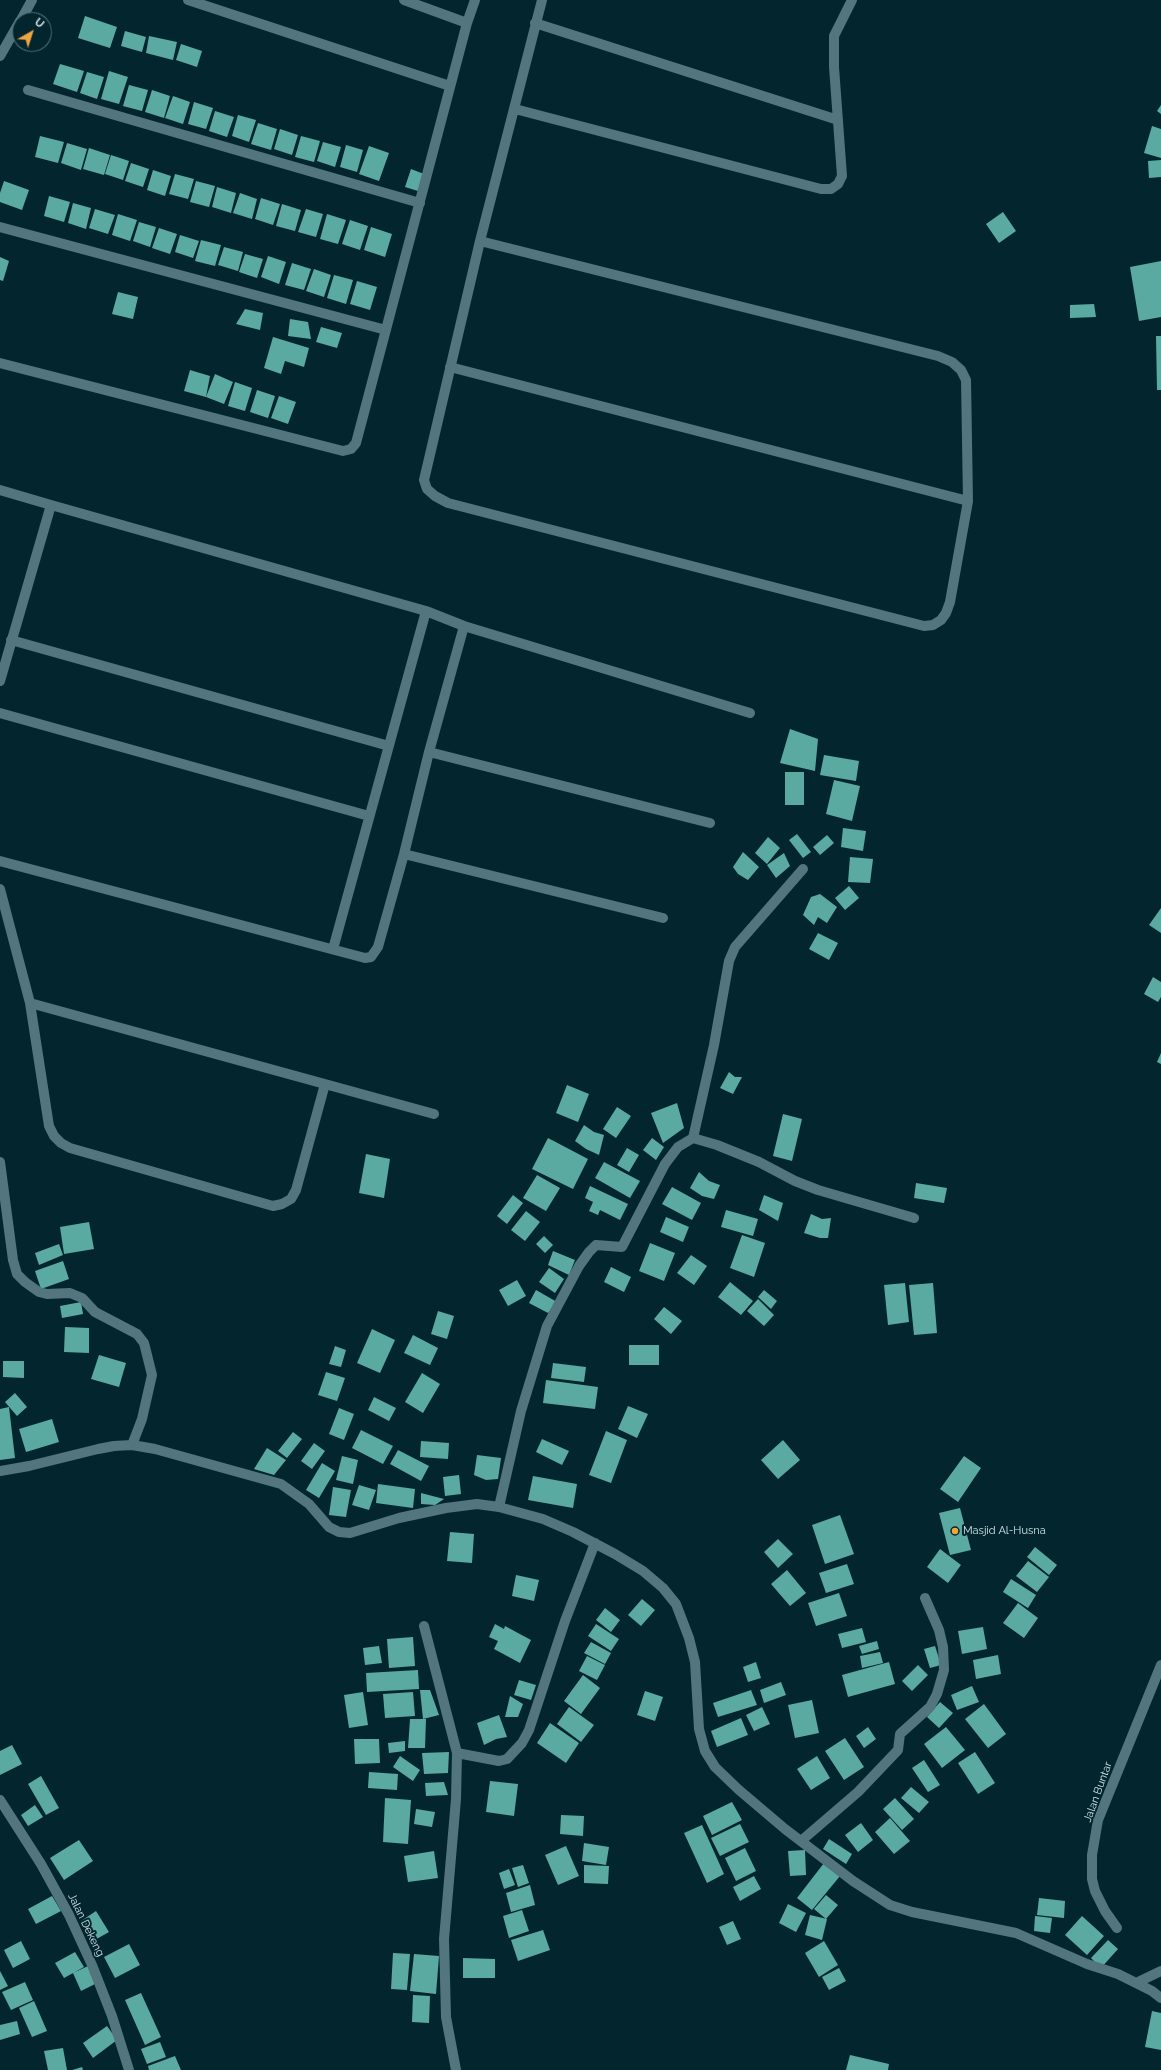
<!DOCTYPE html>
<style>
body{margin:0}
#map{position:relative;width:1161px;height:2070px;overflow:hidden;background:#03262e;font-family:Raleway,sans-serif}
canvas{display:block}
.north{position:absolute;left:12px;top:12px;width:40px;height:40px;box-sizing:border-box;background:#03262e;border:1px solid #557278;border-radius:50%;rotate:39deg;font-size:11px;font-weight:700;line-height:16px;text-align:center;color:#d0e3e8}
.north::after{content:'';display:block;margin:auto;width:14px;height:18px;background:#f0a63f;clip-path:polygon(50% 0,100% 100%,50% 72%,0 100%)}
</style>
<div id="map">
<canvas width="1161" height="2070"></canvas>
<div class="north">U</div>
</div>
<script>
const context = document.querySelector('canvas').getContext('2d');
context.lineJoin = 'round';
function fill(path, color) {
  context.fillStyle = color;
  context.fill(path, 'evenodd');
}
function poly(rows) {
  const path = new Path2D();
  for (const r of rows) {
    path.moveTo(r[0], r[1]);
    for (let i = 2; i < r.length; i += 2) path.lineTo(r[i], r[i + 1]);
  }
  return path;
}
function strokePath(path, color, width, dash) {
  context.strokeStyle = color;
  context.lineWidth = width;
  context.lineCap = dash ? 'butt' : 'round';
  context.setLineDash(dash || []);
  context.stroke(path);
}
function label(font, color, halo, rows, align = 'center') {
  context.font = font + ' Raleway,sans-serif';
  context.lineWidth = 4;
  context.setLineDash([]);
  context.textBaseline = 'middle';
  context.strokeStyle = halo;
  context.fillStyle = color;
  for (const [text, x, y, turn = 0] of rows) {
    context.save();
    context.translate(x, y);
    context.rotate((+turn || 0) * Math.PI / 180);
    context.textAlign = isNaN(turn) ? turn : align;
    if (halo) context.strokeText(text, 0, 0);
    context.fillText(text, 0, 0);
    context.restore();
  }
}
fill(poly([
 [85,16,117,27,110,48,78,38],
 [125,31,146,37,142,52,121,46],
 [149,36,177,42,173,60,146,53],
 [181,44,202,51,197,67,176,60],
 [60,64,84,71,77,92,53,84],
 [109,71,128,77,119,104,101,99],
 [87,72,104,77,97,99,80,93],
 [129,85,148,90,142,111,123,106],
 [152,90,170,96,164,118,145,112],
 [173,96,190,102,183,124,165,118],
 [194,102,213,108,206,129,188,124],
 [1161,105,1161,114,1157,111],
 [215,111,234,117,227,137,209,131],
 [238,115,256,120,249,142,232,136],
 [258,123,277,129,271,150,251,144],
 [1152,126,1161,129,1161,158,1144,153],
 [280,129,298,135,292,155,274,149],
 [40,136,64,142,58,163,35,157],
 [301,136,320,141,314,162,295,157],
 [323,142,341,147,335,167,317,161],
 [67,143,87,149,81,170,61,163],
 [346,145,363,150,357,172,340,167],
 [369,146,389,153,379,181,359,174],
 [89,148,110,155,104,175,83,169],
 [111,155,129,161,123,180,105,174],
 [1161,160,1161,177,1149,178,1148,161],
 [131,163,149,169,143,187,125,181],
 [411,169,424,174,418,191,405,187],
 [153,170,171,176,165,196,147,190],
 [175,174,194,179,188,199,169,194],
 [4,181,29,190,22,210,0,202,0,193],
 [196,181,215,186,209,207,190,202],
 [217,187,236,193,231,213,212,207],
 [240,193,257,199,252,219,233,213],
 [49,196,70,202,64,222,44,216],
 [261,198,280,204,273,225,255,219],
 [73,203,91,208,86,229,68,223],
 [282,204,301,210,295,231,276,226],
 [95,209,115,215,108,234,89,228],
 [306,209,323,214,316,237,298,232],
 [1003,212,1016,231,999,243,986,224],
 [118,214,137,220,130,241,112,235],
 [327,214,346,220,338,244,320,239],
 [350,220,368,226,360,250,342,244],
 [139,222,156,227,150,247,133,241],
 [371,227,392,234,385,257,364,250],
 [159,228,177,234,170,254,152,248],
 [180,235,199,241,193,258,175,252],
 [201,240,221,245,215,266,195,261],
 [224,247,243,252,238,271,218,265],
 [245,254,263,259,257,278,239,272],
 [268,256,286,262,279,284,261,277],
 [0,257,9,261,3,281,0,280],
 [1161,261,1161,317,1139,321,1130,267],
 [292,263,311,269,304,290,285,285],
 [314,269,331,275,324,297,306,291],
 [334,275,353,280,346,304,327,298],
 [357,281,377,287,370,310,350,304],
 [118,292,138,297,133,319,112,314],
 [1094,304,1096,317,1070,318,1070,305],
 [245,309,263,313,260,330,236,324],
 [290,319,308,322,311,339,288,336],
 [321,327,342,333,337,348,316,342],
 [1156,336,1161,336,1161,390,1157,390],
 [273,337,309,348,304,367,285,361,281,374,264,368],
 [190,370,210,376,206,397,184,391],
 [215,374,233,382,224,404,206,397],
 [235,382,252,388,245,411,228,406],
 [257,390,275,396,268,418,250,412],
 [279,396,296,402,288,424,271,418],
 [790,729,818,739,815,771,780,763],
 [824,755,859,761,856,781,820,775],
 [785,772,804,772,804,805,785,805],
 [834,780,860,786,852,821,826,814],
 [843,828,866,831,863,851,841,847],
 [797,834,811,852,803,858,789,840],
 [827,835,834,843,820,855,813,847],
 [768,837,780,848,767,864,755,853],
 [743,852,759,867,748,880,738,874,733,867],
 [784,853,790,866,776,878,767,865],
 [850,857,873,859,870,883,848,882],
 [849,886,859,898,845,910,835,898],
 [820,894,837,907,827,923,818,917,814,925,803,915,811,897],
 [1161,908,1161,933,1149,925],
 [818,933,838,943,829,960,809,949],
 [1153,977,1161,982,1161,997,1158,1002,1144,994],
 [1161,1053,1161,1064,1157,1062],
 [729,1072,735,1077,742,1077,733,1094,720,1088],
 [567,1085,589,1094,578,1122,556,1113],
 [677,1103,684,1128,663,1143,651,1113],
 [617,1107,631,1116,616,1138,603,1129],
 [783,1114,802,1119,792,1161,773,1156],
 [584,1125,594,1132,604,1135,599,1155,586,1149,575,1141],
 [548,1138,588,1159,573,1189,532,1169],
 [652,1138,664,1147,656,1160,643,1150],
 [627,1148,639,1155,629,1172,617,1165],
 [366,1154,390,1159,384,1198,359,1193],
 [604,1162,640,1181,630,1198,595,1178],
 [699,1172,709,1181,720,1185,714,1199,702,1196,690,1188],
 [537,1175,560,1188,546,1211,523,1198],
 [916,1183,947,1188,944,1203,914,1198],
 [590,1186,628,1204,620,1220,600,1210,598,1215,589,1211,593,1202,585,1198],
 [672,1187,701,1203,692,1220,662,1204],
 [513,1195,523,1203,507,1224,497,1216],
 [764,1195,783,1203,778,1221,759,1210],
 [726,1210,758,1219,753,1236,721,1227],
 [526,1211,540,1222,525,1241,511,1230],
 [811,1214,822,1219,831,1218,828,1238,820,1238,804,1233],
 [666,1217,689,1227,683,1242,660,1232],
 [89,1222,94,1249,64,1254,60,1227],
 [742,1235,765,1243,754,1277,730,1268],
 [544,1236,553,1245,545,1253,536,1244],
 [650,1243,675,1253,664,1281,639,1271],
 [59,1244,63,1255,39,1265,35,1253],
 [553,1251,575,1260,569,1275,548,1265],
 [691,1255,707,1266,694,1285,677,1273],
 [63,1261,69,1279,41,1289,35,1271],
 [611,1267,631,1277,624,1292,604,1282],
 [549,1268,564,1279,555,1293,539,1282],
 [517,1280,526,1296,508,1306,499,1290],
 [730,1282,753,1301,741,1315,718,1297],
 [905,1283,909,1322,888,1325,884,1285],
 [933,1283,937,1333,914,1335,909,1285],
 [536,1290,557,1302,548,1313,529,1303],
 [764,1290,777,1301,771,1309,758,1297],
 [758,1299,774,1315,764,1326,747,1311],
 [81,1302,83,1314,62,1318,60,1306],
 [664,1307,682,1321,671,1334,654,1319],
 [438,1311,454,1316,447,1339,431,1334],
 [65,1327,89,1328,89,1353,64,1352],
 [372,1329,395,1340,380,1373,357,1363],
 [413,1335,438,1348,430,1365,404,1353],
 [629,1345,659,1345,659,1365,629,1365],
 [335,1346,346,1350,341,1367,329,1364],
 [99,1355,126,1363,119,1387,91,1379],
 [3,1361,24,1361,24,1378,3,1377],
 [553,1363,586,1367,584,1382,551,1378],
 [326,1372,345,1378,337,1401,318,1395],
 [422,1373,440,1384,423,1413,405,1402],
 [546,1380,598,1387,595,1409,543,1403],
 [15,1393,27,1407,17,1416,5,1402],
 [374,1397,396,1408,389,1421,368,1410],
 [628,1406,648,1414,637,1438,618,1429],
 [9,1407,15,1458,0,1460,0,1409],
 [339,1408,354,1414,344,1440,329,1434],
 [52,1419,59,1442,26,1452,19,1429],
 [361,1430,393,1446,383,1464,352,1448],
 [606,1431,627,1440,611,1483,589,1475],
 [293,1432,302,1439,287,1458,278,1451],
 [542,1439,569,1451,562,1465,536,1452],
 [783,1440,800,1460,778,1479,761,1460],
 [421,1441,449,1443,448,1459,420,1457],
 [314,1443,325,1451,312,1469,301,1461],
 [267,1448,286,1460,274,1475,254,1469],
 [398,1450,429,1466,421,1481,390,1464],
 [477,1455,501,1458,498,1479,486,1480,474,1475],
 [342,1456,358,1460,353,1484,336,1480],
 [964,1456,981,1468,958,1502,940,1489],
 [322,1463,335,1471,319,1498,306,1490],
 [459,1475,461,1494,445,1496,443,1477],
 [533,1476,577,1484,573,1508,528,1500],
 [378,1484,415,1489,413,1508,376,1503],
 [359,1485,376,1490,369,1510,352,1505],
 [333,1487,351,1490,346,1517,329,1515],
 [421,1493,444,1499,435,1505,421,1504],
 [960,1508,971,1550,950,1555,939,1513],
 [840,1515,854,1554,825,1564,812,1525],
 [450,1532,474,1534,472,1563,447,1561],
 [778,1539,793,1554,778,1568,764,1552],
 [1035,1547,1057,1565,1049,1575,1027,1557],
 [940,1549,961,1565,948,1583,927,1567],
 [1028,1561,1049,1577,1037,1592,1016,1576],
 [847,1564,854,1584,826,1593,819,1573],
 [787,1570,806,1593,790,1606,771,1584],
 [516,1575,539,1580,534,1601,512,1596],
 [1011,1579,1036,1595,1028,1608,1003,1592],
 [839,1593,847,1616,816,1626,808,1603],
 [642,1599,655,1610,641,1626,628,1615],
 [1018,1603,1038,1618,1024,1638,1003,1623],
 [605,1608,620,1620,611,1632,596,1620],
 [495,1624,504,1629,505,1626,531,1640,520,1663,494,1649,498,1641,489,1637],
 [596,1624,619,1639,611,1651,588,1636],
 [983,1627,987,1649,962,1654,958,1631],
 [862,1628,866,1642,842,1648,838,1634],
 [413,1637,415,1666,389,1668,387,1639],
 [877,1641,879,1649,862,1654,859,1646],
 [591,1642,611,1653,605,1664,584,1653],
 [379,1646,382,1663,365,1665,363,1648],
 [935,1646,941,1665,930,1668,924,1649],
 [880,1652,883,1663,862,1668,860,1656],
 [998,1655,1001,1674,976,1679,973,1660],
 [587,1656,605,1665,597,1680,579,1671],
 [756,1662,761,1678,748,1682,743,1667],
 [889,1662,895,1684,848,1697,842,1675],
 [918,1665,928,1675,912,1691,902,1681],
 [418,1670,419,1689,367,1692,366,1673],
 [583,1675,600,1688,581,1714,564,1701],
 [519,1680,536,1685,531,1700,514,1695],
 [781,1682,786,1695,764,1703,760,1690],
 [972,1686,979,1702,957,1710,951,1695],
 [420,1690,430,1690,439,1715,423,1719],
 [751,1690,757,1705,718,1717,713,1703],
 [645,1691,663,1697,655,1721,637,1715],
 [363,1692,368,1725,349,1728,344,1695],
 [413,1692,415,1716,385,1718,383,1694],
 [510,1696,523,1704,518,1717,505,1717],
 [812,1700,819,1733,795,1738,788,1705],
 [940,1702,953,1713,939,1728,927,1717],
 [984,1704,1006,1734,988,1748,965,1719],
 [569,1707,594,1725,581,1742,557,1724],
 [762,1707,770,1724,754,1731,746,1715],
 [499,1715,507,1737,496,1739,484,1745,477,1723],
 [741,1718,748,1735,717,1747,711,1731],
 [410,1719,426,1719,425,1748,408,1748],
 [550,1723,579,1743,566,1763,537,1743],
 [868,1727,876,1739,864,1748,856,1736],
 [946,1727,965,1750,942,1768,924,1744],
 [845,1738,864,1767,844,1780,825,1751],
 [354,1739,379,1739,380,1763,355,1764],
 [405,1741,405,1751,389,1753,388,1743],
 [12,1745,22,1764,0,1775,0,1751],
 [449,1752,448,1773,424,1774,422,1753],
 [975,1752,995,1783,978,1794,958,1763],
 [400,1756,420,1770,413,1781,393,1767],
 [817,1756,830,1778,811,1790,797,1769],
 [924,1760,940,1785,928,1792,912,1768],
 [369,1772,398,1774,397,1790,368,1788],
 [41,1776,59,1808,46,1815,28,1784],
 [490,1781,518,1784,514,1816,486,1812],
 [444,1782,448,1795,426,1796,425,1783],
 [911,1787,929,1802,919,1813,901,1798],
 [385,1798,411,1800,408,1844,383,1842],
 [895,1798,914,1819,902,1830,883,1809],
 [732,1802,742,1820,712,1835,703,1816],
 [35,1805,43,1817,28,1826,21,1815],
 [416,1809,435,1812,432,1827,414,1824],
 [561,1815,584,1816,583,1836,560,1834],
 [890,1818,910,1841,894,1854,875,1832],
 [861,1823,873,1840,858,1852,845,1835],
 [740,1824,749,1842,720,1856,711,1838],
 [702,1825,724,1874,707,1883,684,1833],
 [829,1839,852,1854,846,1864,823,1849],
 [79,1840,93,1861,64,1880,50,1858],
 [584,1843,609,1847,606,1865,582,1861],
 [566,1846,579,1876,558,1885,545,1855],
 [745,1848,756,1871,736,1881,725,1858],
 [805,1850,806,1875,790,1876,788,1851],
 [434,1851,438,1878,408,1882,404,1856],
 [824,1863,840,1876,812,1910,797,1898],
 [523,1865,529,1883,518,1887,512,1868],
 [584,1865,609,1866,608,1884,584,1883],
 [509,1869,515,1885,504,1889,499,1873],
 [754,1876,761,1889,740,1901,733,1887],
 [530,1885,535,1905,511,1912,506,1893],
 [826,1895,838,1905,826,1919,814,1909],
 [52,1896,61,1911,36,1924,28,1909],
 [1039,1898,1065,1901,1064,1918,1037,1915],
 [788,1904,806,1913,796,1932,779,1923],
 [522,1910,529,1931,509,1938,503,1916],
 [96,1911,109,1932,93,1941,81,1921],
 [810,1915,827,1919,822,1940,805,1935],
 [1035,1916,1052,1918,1050,1933,1034,1931],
 [1082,1916,1104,1936,1087,1955,1065,1935],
 [733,1921,741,1939,727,1945,719,1927],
 [543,1930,550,1950,518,1961,511,1940],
 [1108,1940,1118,1949,1101,1968,1091,1958],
 [21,1941,30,1959,13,1968,4,1950],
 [824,1941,838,1965,819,1977,805,1953],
 [129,1944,140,1965,115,1978,104,1957],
 [75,1952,84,1967,64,1978,55,1963],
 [393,1953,410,1954,407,1990,391,1989],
 [414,1954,439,1956,436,1994,410,1991],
 [463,1958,495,1959,495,1978,463,1978],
 [88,1966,97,1983,81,1991,73,1973],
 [839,1968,846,1981,829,1990,822,1977],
 [0,1971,8,1986,0,1990],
 [25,1982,33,2000,11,2010,2,1992],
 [141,1993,161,2037,145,2045,125,2000],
 [413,1995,430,1996,429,2023,412,2022],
 [34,2001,47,2031,32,2037,19,2008],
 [1152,2011,1161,2013,1161,2050,1145,2047],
 [17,2021,20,2034,0,2040,0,2025],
 [107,2026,117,2040,93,2058,83,2043],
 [160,2042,166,2057,147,2064,141,2049],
 [63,2048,67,2070,48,2070,44,2051],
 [850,2055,889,2064,888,2070,846,2070],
 [175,2056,181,2070,149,2070,148,2066],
 [82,2067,83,2070,72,2070]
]), '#5baaa1');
strokePath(poly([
 [188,0,450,86],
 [404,0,467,23],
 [21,20,32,0],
 [535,23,838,120],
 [0,56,20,21],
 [28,90,420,203],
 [515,109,821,189,831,189,838,184,842,176,834,67,834,36,852,0],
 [0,227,386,330],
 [480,241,938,356,952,362,961,370,966,380,968,501,950,602,946,613,941,620,933,625,924,626,448,503,435,496,427,489,424,480,480,241],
 [480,241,542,0],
 [0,363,343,451,351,449,356,443,467,23,475,0],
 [450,367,968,501],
 [0,490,51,505],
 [11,640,389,746],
 [0,681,51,505,426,611,464,626,750,713],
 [0,713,369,816],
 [429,752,710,823],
 [404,854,663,918],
 [0,861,365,958,371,957,378,947,404,854,429,752,464,626],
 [0,889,30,1003,49,1126,54,1136,61,1143,70,1148,273,1206,282,1204,291,1199,296,1190,325,1084],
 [333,949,426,611],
 [30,1003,434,1114],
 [693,1138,717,1145,759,1162,795,1181,818,1190,914,1218],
 [0,1162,13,1260,17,1274,25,1282,39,1292,47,1294,70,1293,82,1298,95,1312,137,1334,144,1343,152,1375,142,1419,132,1445],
 [0,1471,29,1466,98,1449,114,1446,132,1445,155,1449,281,1484,309,1504,329,1527,339,1532,350,1533,399,1518,446,1508,477,1504,499,1507,543,1519,573,1532,615,1554,643,1571,663,1588,676,1604,689,1638,695,1662,699,1729,705,1751,715,1767,739,1790,785,1829,853,1881,890,1905,912,1912,1016,1933,1087,1964,1118,1974,1152,1991,1161,1998],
 [499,1507,521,1411,547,1326,579,1266,589,1252,596,1245,622,1247,665,1164,678,1147,693,1138,714,1045,729,961,735,947,803,869],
 [424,1626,457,1753,456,1799,444,1939,446,2017,456,2070],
 [457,1753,499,1761,507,1759,522,1743,529,1730,565,1621,595,1543],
 [0,1800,41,1864,69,1915,92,1965,112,2016,129,2070],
 [801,1841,858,1792,898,1750,900,1734,930,1707,937,1694,944,1670,943,1647,939,1630,925,1598],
 [1117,1928,1105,1911,1095,1891,1092,1879,1092,1855,1098,1820,1161,1665],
 [1136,1983,1161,1971]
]), '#53757e', 10);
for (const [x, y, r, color] of [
 [955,1531,4,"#f0a63f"]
]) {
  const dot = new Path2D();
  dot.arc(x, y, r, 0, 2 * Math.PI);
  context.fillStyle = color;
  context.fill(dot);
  strokePath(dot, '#03262e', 1.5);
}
label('11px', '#d0e3e8', '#03262e', [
 ["Masjid Al-Husna",963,1531]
], 'left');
label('11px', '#d0e3e8', '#03262e', [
 ["Jalan Buntar",1098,1792,-70],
 ["Jalan Dekeng",86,1925,64]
]);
</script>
